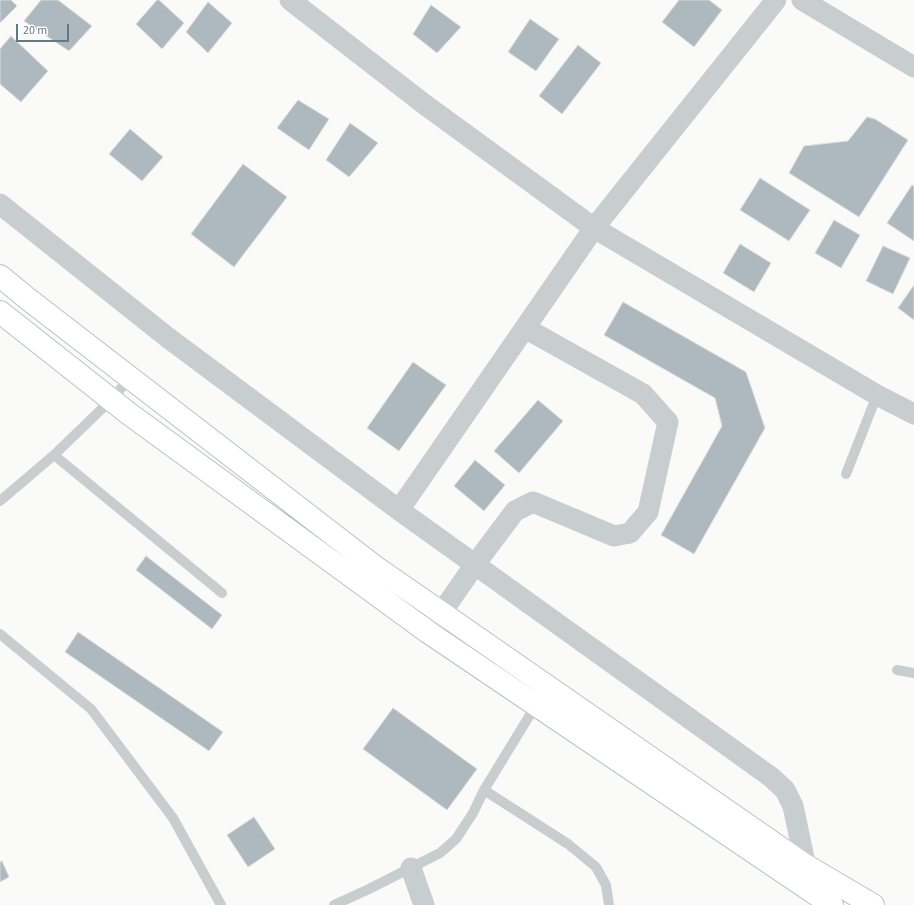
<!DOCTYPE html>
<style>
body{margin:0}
#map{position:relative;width:914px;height:905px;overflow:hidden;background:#fafaf8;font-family:"Source Sans 3",sans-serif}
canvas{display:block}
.scale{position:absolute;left:16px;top:24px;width:53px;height:18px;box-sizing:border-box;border:2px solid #627986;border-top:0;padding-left:5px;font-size:12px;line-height:14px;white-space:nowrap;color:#627986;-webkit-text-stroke:3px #fff;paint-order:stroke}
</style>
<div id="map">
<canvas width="914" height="905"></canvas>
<div class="scale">20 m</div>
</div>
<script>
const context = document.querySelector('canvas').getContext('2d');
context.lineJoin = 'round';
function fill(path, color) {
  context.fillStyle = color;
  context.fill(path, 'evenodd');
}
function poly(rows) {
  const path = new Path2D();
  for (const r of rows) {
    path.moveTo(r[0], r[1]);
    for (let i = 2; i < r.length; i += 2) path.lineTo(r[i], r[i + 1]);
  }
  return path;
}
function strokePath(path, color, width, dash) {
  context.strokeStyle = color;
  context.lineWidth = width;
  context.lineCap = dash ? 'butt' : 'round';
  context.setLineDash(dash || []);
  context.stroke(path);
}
const building = poly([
 [0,0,11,0,17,6,0,23,0,0],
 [41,0,58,0,92,26,69,51,24,21,41,0],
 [157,0,159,0,184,23,162,49,136,24,157,0],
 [679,0,709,0,722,10,694,47,662,22,679,0],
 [208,2,232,23,208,53,186,32,208,2],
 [431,5,461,27,437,53,413,34,431,5],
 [530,19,559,39,536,71,508,52,530,19],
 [11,36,48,71,21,102,0,84,0,49,11,36],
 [578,45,601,63,562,114,539,96,578,45],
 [298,100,329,119,309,150,277,128,298,100],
 [867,117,875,119,908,140,859,217,789,173,804,146,848,141,867,117],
 [350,123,378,143,349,177,326,160,350,123],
 [130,129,163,157,142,181,109,154,130,129],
 [243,164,287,197,234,267,191,234,243,164],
 [760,178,810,210,789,241,740,210,760,178],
 [912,185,914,186,914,241,887,223,912,185],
 [834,220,860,235,841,268,815,253,834,220],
 [740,244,771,263,754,292,723,273,740,244],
 [883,246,910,258,893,294,866,281,883,246],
 [914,285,914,320,898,308,914,285],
 [623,302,746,372,765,428,694,554,661,535,722,426,715,398,604,335,623,302],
 [413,362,446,385,399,451,367,428,413,362],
 [538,400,563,421,519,473,494,451,538,400],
 [475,460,505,485,484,511,454,486,475,460],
 [146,556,222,615,212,629,136,570,146,556],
 [78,632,223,732,209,751,65,652,78,632],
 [393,708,477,769,447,810,363,749,393,708],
 [254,817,275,849,248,867,227,835,254,817],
 [2,861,9,877,0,882,0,862,2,861]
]);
fill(building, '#adb9be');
strokePath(building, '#dcdcda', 1);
const secondary = poly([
 [0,276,28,299,374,566,805,865,873,905],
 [0,312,128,413,428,632,832,905]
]);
strokePath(secondary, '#b9c0c5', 24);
strokePath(poly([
 [54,455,222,593],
 [846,474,877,395],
 [0,501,54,455,111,400,130,378],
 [0,634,91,709,173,818,221,905],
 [897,670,914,673],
 [484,790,568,844,596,867,606,885,609,905],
 [334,905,369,889,440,853,456,839,473,813,484,790,536,705]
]), '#c8cdd0', 10);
strokePath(poly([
 [290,0,424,104,594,228,877,395,914,414],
 [802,0,914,67],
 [0,204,167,337,399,510,771,777,785,790,793,806,808,877],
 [399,510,594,228,776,0],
 [428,632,476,563,515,511,533,502,614,536,630,533,648,512,668,422,643,394,525,328],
 [411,868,424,905]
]), '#c8cdd0', 21);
strokePath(secondary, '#fff', 22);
</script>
